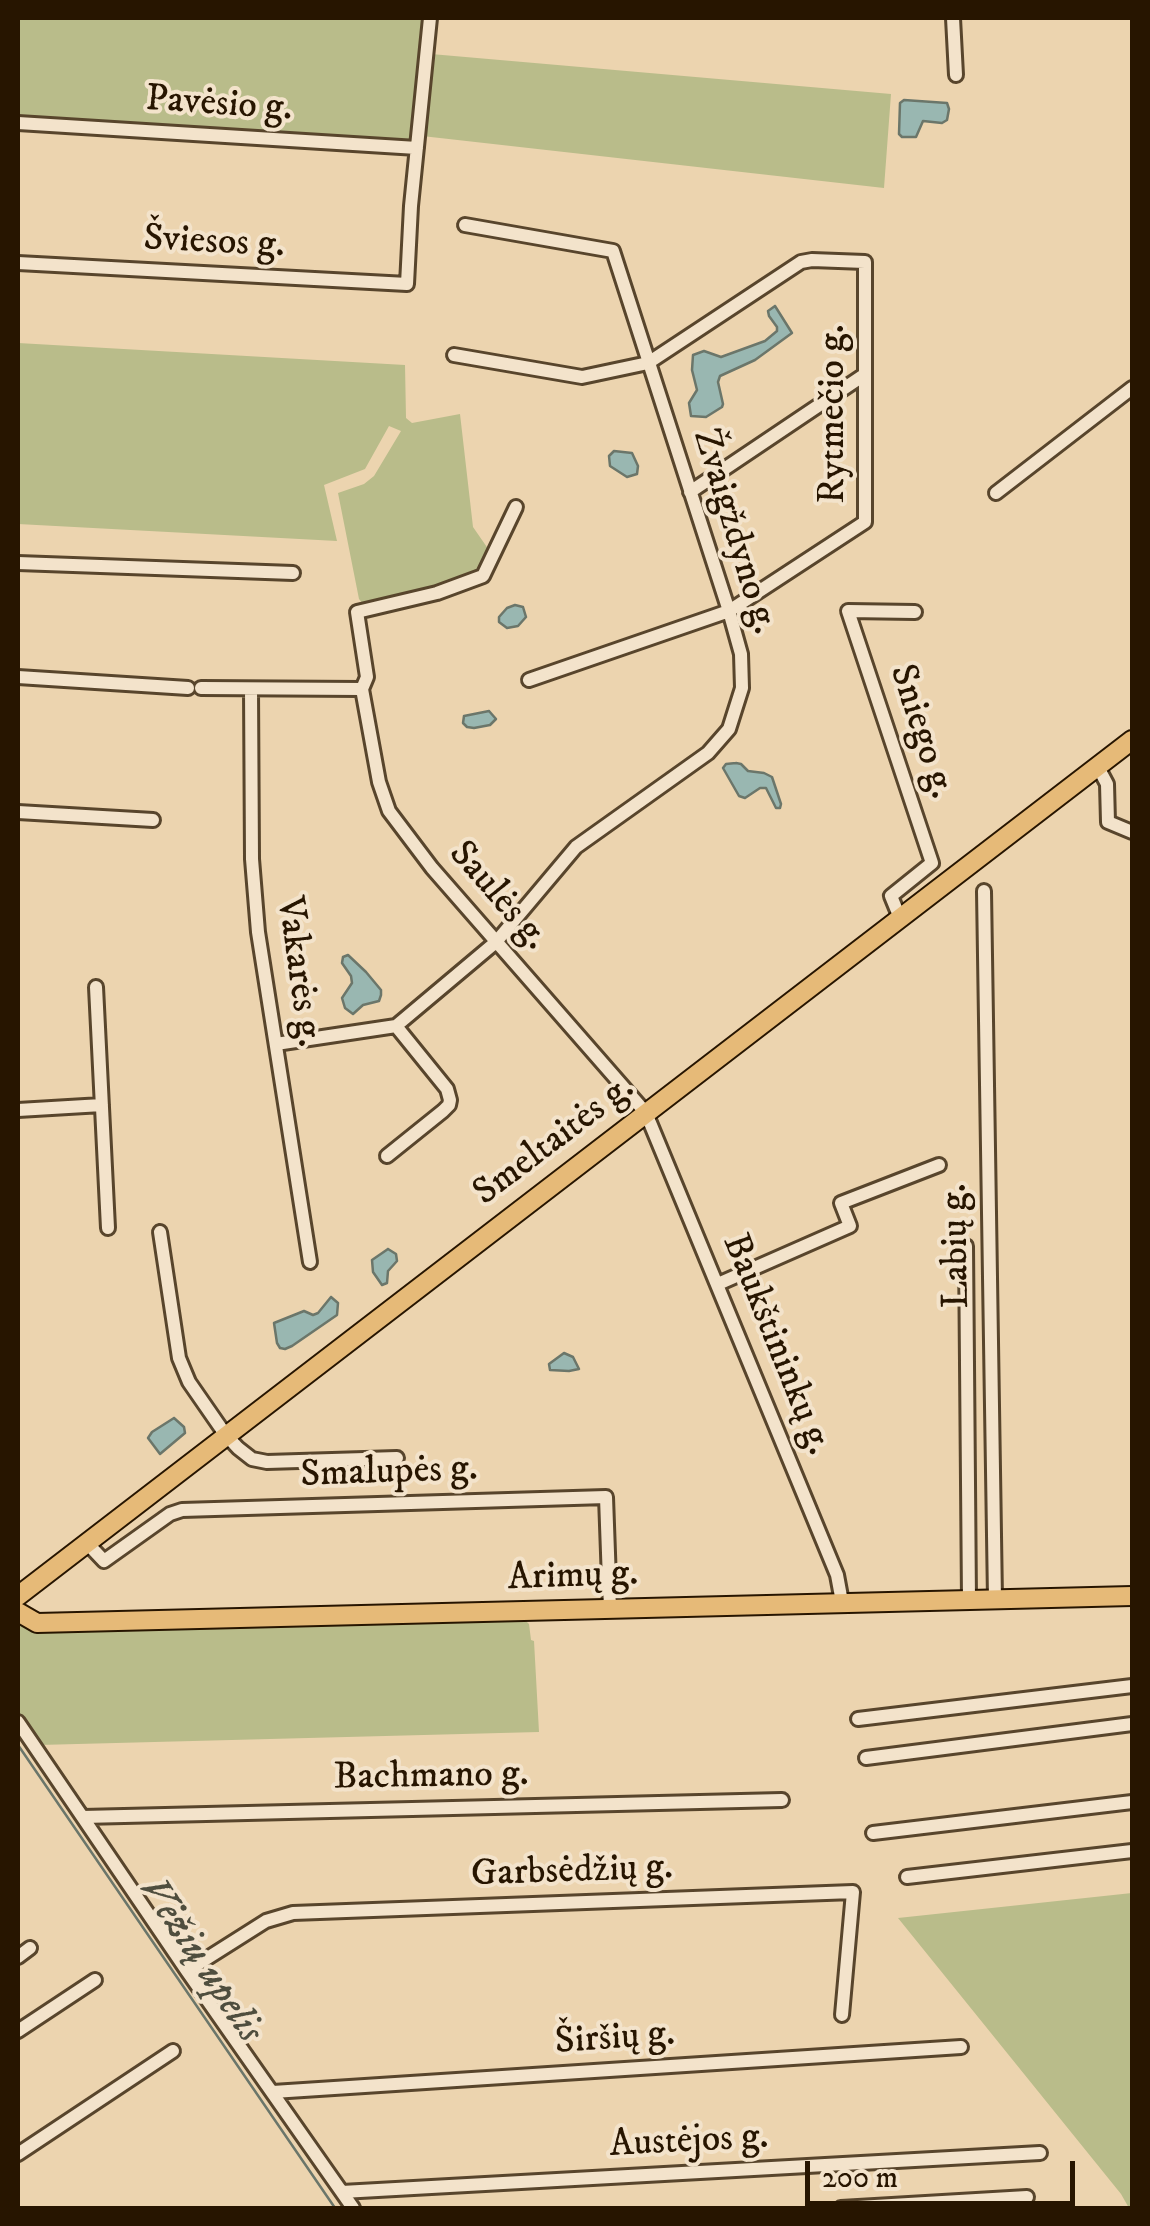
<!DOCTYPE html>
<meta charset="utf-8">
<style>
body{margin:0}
#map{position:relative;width:1150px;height:2226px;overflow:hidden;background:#ecd4af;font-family:"IM FELL DW Pica",serif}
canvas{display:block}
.frame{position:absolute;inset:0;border:20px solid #271500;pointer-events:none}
.scale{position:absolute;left:805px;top:2161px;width:270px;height:45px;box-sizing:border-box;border:5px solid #271500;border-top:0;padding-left:12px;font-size:30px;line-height:35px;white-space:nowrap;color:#271500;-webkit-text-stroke:8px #f3e3cb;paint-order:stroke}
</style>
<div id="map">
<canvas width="1150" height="2226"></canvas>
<div class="frame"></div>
<div class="scale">200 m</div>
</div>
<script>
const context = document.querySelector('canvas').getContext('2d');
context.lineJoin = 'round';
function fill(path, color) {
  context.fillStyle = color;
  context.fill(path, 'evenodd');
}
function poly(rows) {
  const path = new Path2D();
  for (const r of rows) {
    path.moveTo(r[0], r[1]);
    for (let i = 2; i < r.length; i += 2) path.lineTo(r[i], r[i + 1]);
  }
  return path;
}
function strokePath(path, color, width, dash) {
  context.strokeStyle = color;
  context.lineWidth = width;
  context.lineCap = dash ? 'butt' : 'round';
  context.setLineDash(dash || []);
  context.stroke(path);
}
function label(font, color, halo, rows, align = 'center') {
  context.font = font + ' "IM FELL DW Pica",serif';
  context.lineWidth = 8;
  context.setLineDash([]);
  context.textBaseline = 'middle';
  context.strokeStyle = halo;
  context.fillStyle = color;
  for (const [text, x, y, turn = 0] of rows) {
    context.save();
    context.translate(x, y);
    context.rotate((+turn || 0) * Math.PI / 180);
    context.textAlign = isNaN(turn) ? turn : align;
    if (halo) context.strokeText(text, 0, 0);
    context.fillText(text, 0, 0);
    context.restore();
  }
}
fill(poly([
 [18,18,423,18,412,141,18,117],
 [431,54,891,94,884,188,422,136],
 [18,343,405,365,406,418,412,423,460,414,473,527,491,553,477,573,368,604,363,604,359,599,338,493,364,484,374,476,401,431,389,426,365,469,324,485,337,541,18,524],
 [523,1618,529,1624,531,1640,534,1641,539,1732,39,1745,18,1713,18,1621,31,1629],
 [1132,1893,1132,2208,1129,2208,1121,2194,898,1918]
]), '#b9bc8a');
const water = poly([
 [904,100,947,103,949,109,947,120,942,123,923,121,916,137,902,137,899,134,900,103,904,100],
 [775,306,792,333,755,360,720,376,718,382,723,404,722,407,706,417,691,416,689,403,697,390,692,370,693,355,704,351,721,357,765,341,777,331,777,327,769,316,768,311,775,306],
 [614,451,632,453,638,466,637,474,627,477,610,466,609,456,614,451],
 [515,605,523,607,526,617,518,626,507,628,499,622,499,617,507,608,515,605],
 [489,711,496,719,490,725,474,728,467,727,463,723,464,716,489,711],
 [736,763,741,764,748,771,764,773,772,777,781,804,780,808,776,808,766,788,760,788,745,798,739,796,723,768,726,764,736,763],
 [348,955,366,972,381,990,381,995,379,1001,363,1005,353,1014,345,1008,342,998,352,983,351,976,342,963,343,957,348,955],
 [388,1249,396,1254,397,1261,388,1271,387,1283,382,1285,373,1272,372,1260,388,1249],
 [331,1297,338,1303,337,1315,292,1346,285,1349,280,1348,277,1343,274,1323,304,1311,313,1315,318,1313,331,1297],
 [564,1353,573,1357,579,1369,569,1371,550,1370,549,1364,564,1353],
 [174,1418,184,1427,185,1433,160,1454,148,1438,152,1432,174,1418]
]);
fill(water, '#99b7b1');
strokePath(water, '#6b766a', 2.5);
strokePath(poly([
 [18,1745,335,2208]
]), '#6b766a', 2.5);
const minor = poly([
 [953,18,956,75],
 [18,123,417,148],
 [18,263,407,284,411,206,430,18],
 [454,355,582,377,648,363,801,262,812,260,865,262,865,522,729,611,529,680],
 [690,492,864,375],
 [996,493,1132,388],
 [516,507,483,576,437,593,357,612,367,677,362,689,379,782,389,811,432,868,646,1113,837,1575,842,1602],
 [18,563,293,573],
 [18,677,188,688],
 [201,688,362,689],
 [251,689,252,859,258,932,310,1262],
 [1098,767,1107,784,1108,822,1132,832],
 [18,812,153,820],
 [984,891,995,1599],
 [900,918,891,896,932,863,848,611,915,612],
 [96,987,108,1228],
 [276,1044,396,1026,496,942,576,847,708,753,729,729,742,688,741,654,729,611,613,251,465,225],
 [18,1110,102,1105],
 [387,1156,443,1111,449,1105,450,1100,447,1089,396,1026],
 [160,1232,179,1358,189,1382,225,1434,238,1448,252,1459,267,1462,397,1458],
 [966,1246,969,1600],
 [718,1284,850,1226,841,1203,939,1165],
 [86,1542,104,1561,170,1514,182,1510,606,1497,610,1609],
 [858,1719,1132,1686],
 [18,1722,187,1971,353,2208],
 [866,1758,1132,1724],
 [83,1817,782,1800],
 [873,1833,1132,1802],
 [907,1877,1132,1851],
 [18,1957,30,1948],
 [187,1971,266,1921,293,1913,853,1892,842,2015],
 [18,2031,95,1980],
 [273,2092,961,2047],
 [18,2154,173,2051],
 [342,2192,1040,2153],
 [841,2208,1027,2197]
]);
const major = poly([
 [18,1596,1132,740],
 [18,1612,37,1623,1132,1596]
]);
strokePath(minor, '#58452c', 18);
strokePath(major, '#271500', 22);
strokePath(minor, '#f3e3cb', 12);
strokePath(major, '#e6ba78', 18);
label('38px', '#271500', '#f3e3cb', [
 ["Pavėsio g.",219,106,4],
 ["Šviesos g.",214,244,3],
 ["Rytmečio g.",835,414,-90],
 ["Žvaigždyno g.",733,532,73],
 ["Sniego g.",920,732,72],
 ["Saulės g.",497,897,49],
 ["Vakarės g.",297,972,82],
 ["Smeltaitės g.",555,1142,-37],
 ["Labių g.",958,1246,-91],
 ["Baukštininkų g.",775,1345,68],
 ["Smalupės g.",389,1474,-2],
 ["Arimų g.",573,1578,-2],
 ["Bachmano g.",431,1778,-1],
 ["Garbsėdžių g.",572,1873,-2],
 ["Širšių g.",615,2040,-4],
 ["Austėjos g.",689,2143,-3]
]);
label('italic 40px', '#4f4e3e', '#f3e3cb', [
 ["Vėžių upelis",199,1961,56]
]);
</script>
